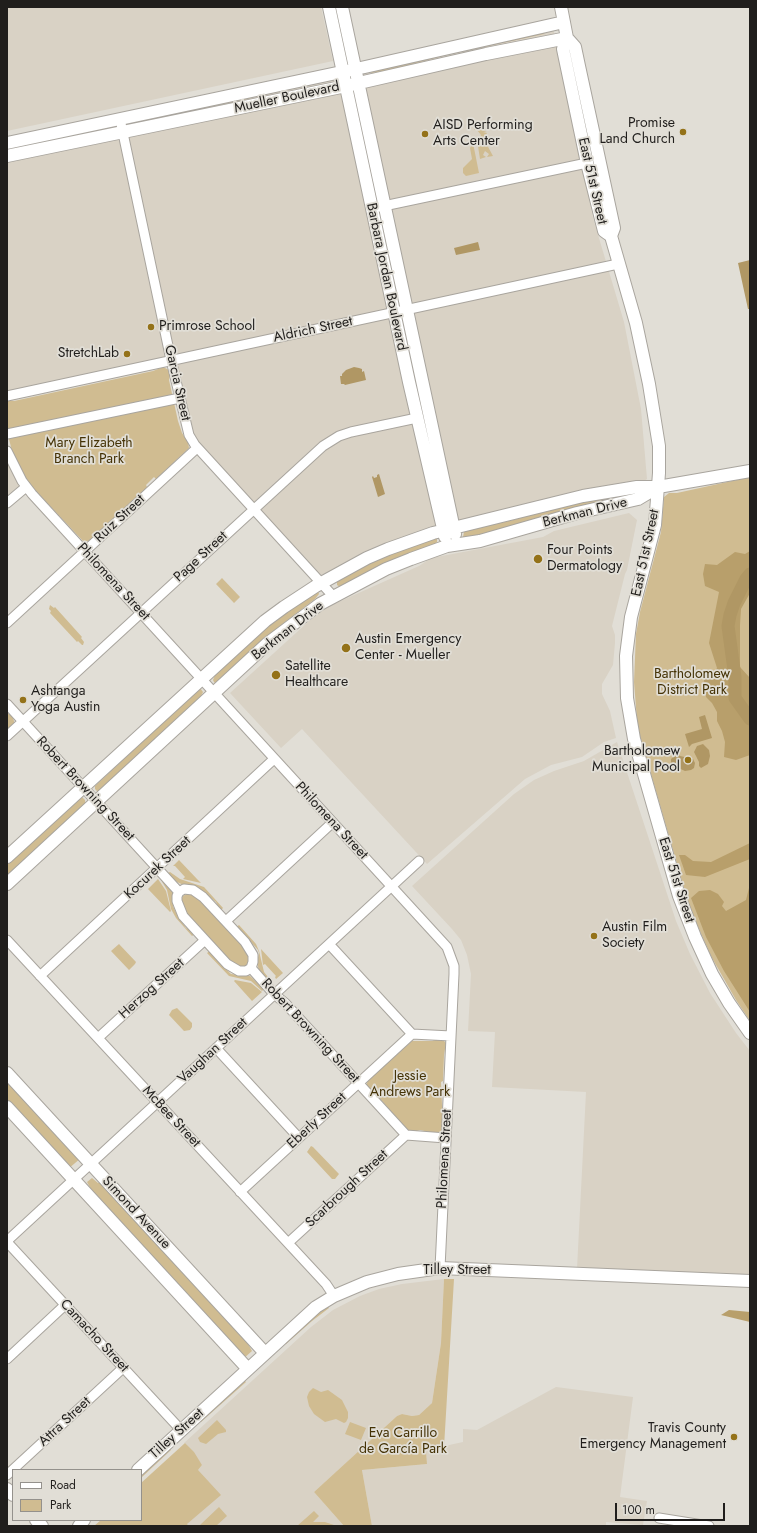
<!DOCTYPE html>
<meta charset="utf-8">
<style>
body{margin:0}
#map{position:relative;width:757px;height:1533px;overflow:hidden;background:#e1ded6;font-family:Jost,sans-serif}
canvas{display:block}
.frame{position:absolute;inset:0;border:8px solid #201e1c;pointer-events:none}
.legend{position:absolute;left:12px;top:1469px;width:130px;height:52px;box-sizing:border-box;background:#e1ded6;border:1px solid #94918c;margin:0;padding:5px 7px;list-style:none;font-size:12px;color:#201e1c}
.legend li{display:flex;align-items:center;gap:8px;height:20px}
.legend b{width:20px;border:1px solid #94918c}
.scale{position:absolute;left:615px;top:1503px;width:110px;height:18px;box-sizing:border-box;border:2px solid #201e1c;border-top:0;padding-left:5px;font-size:12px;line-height:14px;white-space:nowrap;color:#201e1c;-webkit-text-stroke:3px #e1ded6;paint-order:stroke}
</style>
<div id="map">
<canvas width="757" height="1533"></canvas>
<div class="frame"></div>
<ul class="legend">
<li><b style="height:5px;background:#fff"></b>Road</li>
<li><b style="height:11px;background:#d0bc91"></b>Park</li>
</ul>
<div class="scale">100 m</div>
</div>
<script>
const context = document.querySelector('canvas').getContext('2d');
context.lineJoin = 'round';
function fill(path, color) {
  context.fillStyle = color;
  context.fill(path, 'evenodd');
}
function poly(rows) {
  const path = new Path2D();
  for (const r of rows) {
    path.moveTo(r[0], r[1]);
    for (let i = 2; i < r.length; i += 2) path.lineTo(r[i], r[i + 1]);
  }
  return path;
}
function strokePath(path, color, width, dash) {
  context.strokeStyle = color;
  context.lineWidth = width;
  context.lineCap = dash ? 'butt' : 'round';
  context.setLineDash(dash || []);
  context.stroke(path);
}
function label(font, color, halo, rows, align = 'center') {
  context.font = font + ' Jost,sans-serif';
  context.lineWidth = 3.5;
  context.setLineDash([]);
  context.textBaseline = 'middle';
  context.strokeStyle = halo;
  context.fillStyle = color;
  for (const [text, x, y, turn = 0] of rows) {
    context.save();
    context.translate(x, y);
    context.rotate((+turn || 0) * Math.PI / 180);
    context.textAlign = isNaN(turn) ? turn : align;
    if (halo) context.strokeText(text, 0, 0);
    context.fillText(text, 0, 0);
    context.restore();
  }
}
fill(poly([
 [7,7,321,7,333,61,7,131],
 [553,28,593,218,624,322,641,409,647,479,637,486,587,495,367,558,321,575,253,510,195,445,171,360,7,396,7,143],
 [7,451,26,487,7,504],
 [629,513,637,520,627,570,625,574,612,626,615,635,615,643,613,665,602,684,602,694,610,711,616,738,604,742,582,757,551,765,525,779,427,864,302,729,281,748,230,693,308,622,316,612,419,566,431,558,543,537,554,531],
 [617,742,676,921,690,954,710,993,736,1033,750,1051,750,1275,577,1269,586,1092,492,1087,495,1032,468,1031,471,974,467,955,461,940,452,929,412,886,514,794,534,780,554,771,584,761],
 [444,1279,441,1343,432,1403,419,1415,412,1416,402,1414,397,1416,314,1492,344,1526,189,1526,187,1524,198,1470,202,1465,185,1443,184,1443,311,1327,333,1310,360,1296,379,1289,402,1284],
 [556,1387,633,1397,620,1497,647,1501,643,1525,606,1522,606,1526,372,1526,362,1470,427,1464,426,1450,463,1442,463,1429,477,1430]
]), '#d9d2c5');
fill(poly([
 [545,32,544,34,447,55,390,70,371,73,372,72,424,60,447,53],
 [270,92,248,99,174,114,174,113],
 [474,127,477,127,478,128,485,129,484,131,487,132,483,133,487,133,485,136,488,136,487,145,493,156,487,157,489,154,485,151,483,155,486,157,480,159,477,140,480,138,481,135,477,130,474,130],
 [473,143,479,173,466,176,463,173,463,168,472,159,470,148],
 [163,367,169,370,170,376,169,380,178,421,182,433,188,442,189,448,156,479,154,477,146,485,147,487,89,541,83,541,32,487,22,472,12,451,7,431,7,400,14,401,153,371],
 [750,477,750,1021,736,1000,712,958,690,909,640,736,637,720,634,682,636,634,640,612,661,532,664,497,669,493,677,493],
 [635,492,636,494,498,532,463,538,463,537,464,532,472,529,513,520,535,512,622,493],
 [437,537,437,542,435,544,340,587,337,585,337,582,344,576,382,555],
 [222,578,240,597,234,603,216,584],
 [318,591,319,594,315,599,285,622,215,683,214,682,213,680,215,675,254,639,265,627],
 [50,605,54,608,55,607,82,637,81,638,84,642,83,645,82,645,78,641,77,642,50,613,51,611,49,609],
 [200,688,203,692,201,696,162,732,154,743,98,792,95,789,95,786],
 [7,713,12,716,14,721,14,724,7,730],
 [81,796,85,800,85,803,50,836,7,880,7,862],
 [179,860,197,879,201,883,183,879,185,877,175,866,173,866],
 [170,872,180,879,204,887,223,908,220,911,216,902,199,888,195,886,188,887,177,882,168,873],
 [158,879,166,891,171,911,170,912,148,889],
 [162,879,172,891,174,898,173,906,178,917,186,928,196,933,192,936,176,918,171,909,167,890,161,880],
 [187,894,193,894,196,897,195,898,197,896,245,947,250,957,248,966,242,968,233,964,186,914,181,900,183,896],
 [239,925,256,944,259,951,264,972,272,982,270,984,259,971,257,962,259,953,258,950,243,933,235,928],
 [119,944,136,962,135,964,129,970,111,951],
 [261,949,283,973,276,979,275,977,276,976,265,964,263,965],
 [211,950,224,967,231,974,250,976,264,989,262,991,251,981,229,976,207,953],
 [235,980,251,983,262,992,252,1001,234,981],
 [177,1008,192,1023,192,1027,190,1030,184,1031,169,1015,172,1010],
 [438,1039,443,1040,446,1043,444,1055,443,1081,441,1082,443,1129,438,1134,420,1130,413,1132,409,1132,376,1094,370,1090,367,1087,367,1083,369,1079,412,1041,432,1041],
 [7,1077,81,1158,68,1169,7,1103],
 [311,1146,313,1147,339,1174,335,1179,332,1179,307,1152],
 [92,1178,98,1183,103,1182,247,1342,252,1351,243,1359,92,1191,87,1182],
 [444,1279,454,1279,444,1447,426,1450,427,1464,362,1470,372,1526,344,1526,314,1492,397,1416,402,1414,412,1416,419,1415,432,1403,441,1343],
 [327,1305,329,1308,312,1321,286,1344,285,1343],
 [243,1379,246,1382,201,1422,201,1421],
 [313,1388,321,1392,328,1390,342,1400,348,1412,348,1418,346,1422,344,1423,336,1419,325,1422,314,1414,309,1406,307,1397,309,1392],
 [217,1420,226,1430,226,1432,218,1434,206,1444,200,1442,198,1438],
 [350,1422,366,1428,361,1440,345,1434],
 [185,1443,194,1452,202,1465,198,1470,221,1495,187,1524,189,1526,94,1526,101,1520,141,1520,141,1483],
 [170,1449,171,1450,141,1478,141,1476],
 [219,1507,227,1516,216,1526,201,1526,200,1525],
 [314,1511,319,1516,313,1522,325,1522,337,1526,297,1526]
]), '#d0bc91');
fill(poly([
 [750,551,750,593,741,609,740,625,740,667,750,678,750,755,736,760,724,757,725,742,722,731,717,721,717,712,712,703,706,697,704,680,714,674,717,668,709,643,719,592,705,586,703,574,705,564,717,565,735,552,745,554],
 [750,843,750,859,705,877,686,875,679,855,685,855,693,861,711,862],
 [750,884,750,1012,724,971,706,937,691,898,699,891,710,890,718,894,724,902,722,906,726,911,746,900],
 [729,1310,750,1312,750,1322,721,1315]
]), '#b89f6b');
fill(poly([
 [478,242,480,250,456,255,454,248],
 [750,260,750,309,748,309,738,263],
 [354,367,359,368,362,369,362,372,364,371,366,380,345,385,344,384,341,384,340,376,342,376,342,374,346,370],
 [379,474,385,494,378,497,372,477,373,476,374,478,377,477,377,475],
 [705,715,712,738,692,744,689,747,685,734,702,729,699,717],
 [703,744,709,750,710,756,708,764,701,768,699,766,699,762,694,752,697,746],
 [677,754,680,756,693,759,695,763,694,768,691,770,685,771,674,766,671,763,671,759]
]), '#b09764');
strokePath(poly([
 [750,574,746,579,734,603,730,615,728,626,735,677,735,698,750,719]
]), '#b09764', 13);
const street = poly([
 [120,119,171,360,189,435,195,445,333,596],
 [379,207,587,163],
 [7,396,618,264],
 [7,434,180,398],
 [7,451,22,481,32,494,447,947,454,966,454,974,440,1268],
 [7,503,26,487],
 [7,623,197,448],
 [7,704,179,892],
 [7,736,323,446,339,436,351,432,417,418],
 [184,889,193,890,203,897,245,942,253,955,253,962,251,968,246,971,239,971,227,964,183,916,177,901,177,896,179,892,184,889],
 [226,921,332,823],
 [7,940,326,1284,334,1296],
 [329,944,412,1034,451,1036],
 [251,968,274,994,285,1003,406,1135,446,1138],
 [40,976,274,759],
 [98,1038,205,940],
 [216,1048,299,1138],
 [240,1192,412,1034],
 [7,1241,419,861],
 [7,1242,181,1430],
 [288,1243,406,1135],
 [7,1359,65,1305],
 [7,1475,123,1368],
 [659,1518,709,1526]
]);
const secondary = poly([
 [329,7,409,382,445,537],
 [342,7,455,534],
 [561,7,567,38,575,47,579,66,614,228,611,236],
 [567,38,563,49,587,163,604,231,611,236,636,323,649,384,659,446,659,473,655,525,631,617,626,656,627,698,634,739,679,896,695,937,712,974,729,1003,750,1033],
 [7,143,365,67,564,22],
 [7,156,346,86,486,54,567,38],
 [7,857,265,621,284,607,316,586,367,558,388,549,433,533,583,496,637,487,658,487,750,471],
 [7,884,268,643,320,604,386,569,411,559,447,546,480,541,577,513,638,499,658,487],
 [7,1073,265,1353],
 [7,1107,248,1369],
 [138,1470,316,1307,334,1296,367,1282,398,1274,440,1268,750,1281],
 [7,1489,13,1495],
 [36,1520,42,1526],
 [79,1526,84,1520]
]);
strokePath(street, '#a9a59e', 11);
strokePath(secondary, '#a9a59e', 14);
strokePath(street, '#fff', 9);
strokePath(secondary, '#fff', 12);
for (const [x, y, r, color] of [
 [683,132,4,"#947219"],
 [425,134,4,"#947219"],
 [151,327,4,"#947219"],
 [127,354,4,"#947219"],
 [538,559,5,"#947219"],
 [346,648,5,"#947219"],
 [276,675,5,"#947219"],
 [23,700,4,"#947219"],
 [688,760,4,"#947219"],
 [594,936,4,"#947219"],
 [734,1437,4,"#947219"]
]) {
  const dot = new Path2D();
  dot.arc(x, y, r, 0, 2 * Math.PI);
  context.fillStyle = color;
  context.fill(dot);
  strokePath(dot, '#e1ded6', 1.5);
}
label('14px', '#201e1c', '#e1ded6', [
 ["Mueller Boulevard",287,98,-12],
 ["East 51st Street",592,181,77],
 ["Barbara Jordan Boulevard",386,277,78],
 ["Aldrich Street",313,330,-12],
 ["Garcia Street",177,383,77],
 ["Berkman Drive",585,513,-14],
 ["Ruiz Street",120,519,-43],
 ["East 51st Street",646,553,-78],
 ["Page Street",201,557,-43],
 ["Philomena Street",113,582,47],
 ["Berkman Drive",288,631,-38],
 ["Robert Browning Street",85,789,47],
 ["Philomena Street",331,821,47],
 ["Kocurek Street",158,868,-43],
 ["East 51st Street",676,880,72],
 ["Herzog Street",152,989,-42],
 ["Robert Browning Street",310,1031,47],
 ["Vaughan Street",213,1051,-43],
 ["McBee Street",171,1117,47],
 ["Eberly Street",317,1121,-43],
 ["Philomena Street",445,1159,-87],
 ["Scarbrough Street",347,1189,-43],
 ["Simond Avenue",136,1213,47],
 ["Tilley Street",457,1271],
 ["Camacho Street",94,1336,47],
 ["Attra Street",65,1422,-43],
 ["Tilley Street",177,1434,-42]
]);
label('14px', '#201e1c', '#e1ded6', [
 ["Promise",675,124,"right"],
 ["Land Church",675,140,"right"],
 ["AISD Performing",433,126],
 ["Arts Center",433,142],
 ["Primrose School",159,327],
 ["StretchLab",119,354,"right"],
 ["Four Points",547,551],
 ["Dermatology",547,567],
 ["Austin Emergency",355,640],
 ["Center - Mueller",355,656],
 ["Satellite",285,667],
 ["Healthcare",285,683],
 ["Ashtanga",31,692],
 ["Yoga Austin",31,708],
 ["Bartholomew",680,752,"right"],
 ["Municipal Pool",680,768,"right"],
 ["Austin Film",602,928],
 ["Society",602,944],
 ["Travis County",726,1429,"right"],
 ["Emergency Management",726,1445,"right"]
], 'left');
label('14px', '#443205', '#e1ded6', [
 ["Mary Elizabeth",89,444],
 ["Branch Park",89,460],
 ["Bartholomew",692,675],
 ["District Park",692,691],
 ["Jessie",410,1077],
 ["Andrews Park",410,1093],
 ["Eva Carrillo",403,1434],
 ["de García Park",403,1450]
]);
</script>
